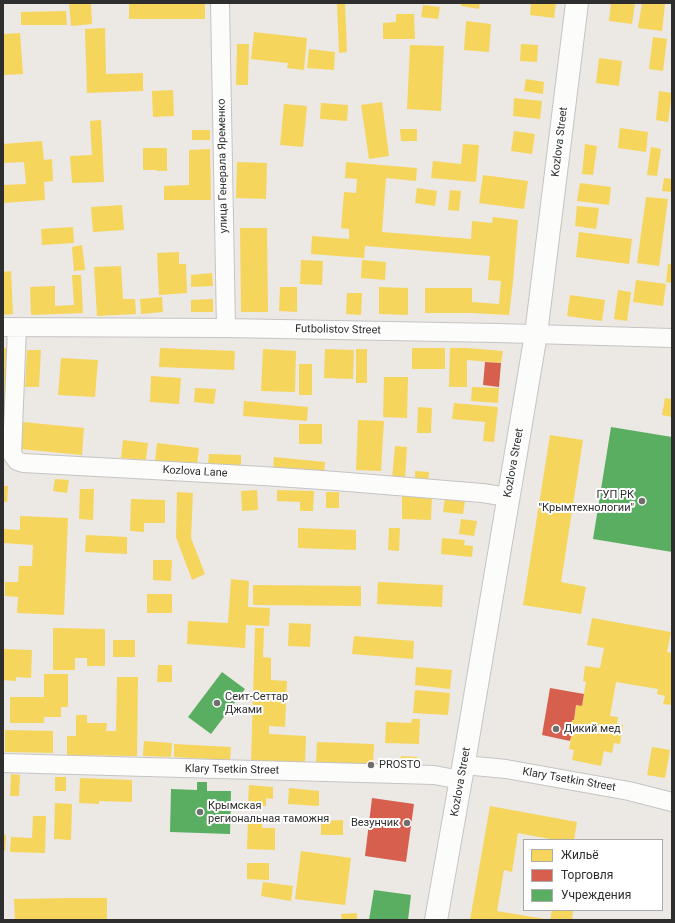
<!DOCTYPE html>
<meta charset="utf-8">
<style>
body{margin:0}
#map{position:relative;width:675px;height:923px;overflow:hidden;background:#ece8e4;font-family:Roboto,sans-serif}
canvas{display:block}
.frame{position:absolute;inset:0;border:4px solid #2e2e2e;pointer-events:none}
.legend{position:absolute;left:523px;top:839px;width:140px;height:72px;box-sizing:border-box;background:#fff;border:1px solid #ababab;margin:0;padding:5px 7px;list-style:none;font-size:12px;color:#2e2e2e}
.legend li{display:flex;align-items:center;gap:8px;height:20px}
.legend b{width:20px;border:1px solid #ababab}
</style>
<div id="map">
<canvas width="675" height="923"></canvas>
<div class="frame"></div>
<ul class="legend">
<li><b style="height:11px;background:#f6d55c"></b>Жильё</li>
<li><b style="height:11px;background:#d6604d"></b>Торговля</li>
<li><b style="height:11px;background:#5aae61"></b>Учреждения</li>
</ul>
</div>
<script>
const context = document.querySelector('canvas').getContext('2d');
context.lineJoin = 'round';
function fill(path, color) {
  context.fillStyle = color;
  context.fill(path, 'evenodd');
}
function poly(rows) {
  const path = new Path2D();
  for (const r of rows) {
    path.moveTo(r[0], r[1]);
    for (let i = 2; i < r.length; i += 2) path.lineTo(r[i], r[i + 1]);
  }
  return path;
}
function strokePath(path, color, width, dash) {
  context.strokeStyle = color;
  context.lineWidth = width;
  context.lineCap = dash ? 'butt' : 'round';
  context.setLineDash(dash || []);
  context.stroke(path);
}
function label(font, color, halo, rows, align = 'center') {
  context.font = font + ' Roboto,sans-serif';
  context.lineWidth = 4;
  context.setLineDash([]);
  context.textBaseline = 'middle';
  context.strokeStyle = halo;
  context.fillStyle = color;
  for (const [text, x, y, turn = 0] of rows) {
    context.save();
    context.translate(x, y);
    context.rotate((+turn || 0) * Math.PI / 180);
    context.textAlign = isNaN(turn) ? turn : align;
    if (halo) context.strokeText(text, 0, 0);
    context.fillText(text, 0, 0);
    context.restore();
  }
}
fill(poly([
 [69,3,91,3,92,24,71,26],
 [129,3,205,3,205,19,129,19],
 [337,3,345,3,347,52,339,53],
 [461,3,480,3,479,9,461,6],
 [531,3,556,3,554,18,530,15],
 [611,3,635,3,632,24,609,21],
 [642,3,654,3,665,4,662,31,638,28],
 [423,5,440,7,438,19,421,17],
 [66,11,67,25,21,25,21,12],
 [396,14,414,14,415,39,383,39,383,23,396,22],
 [466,21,491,24,489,52,464,50],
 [105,28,106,74,143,73,143,91,87,93,85,29],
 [254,32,307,38,304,70,287,68,288,63,251,59],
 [20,33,23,74,4,75,3,34],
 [653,37,667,39,663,71,649,69],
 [237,44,249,44,248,85,236,85],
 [521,44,538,45,537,62,520,61],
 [410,45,444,46,441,111,407,109],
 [309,49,335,52,334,70,307,68],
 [599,58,622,61,619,86,596,83],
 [526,79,544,82,543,94,524,91],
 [173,90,174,116,153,117,152,91],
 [659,91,672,93,668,122,656,120],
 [514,98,542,101,540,119,513,116],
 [382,102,389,156,369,159,361,105],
 [321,103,348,105,347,121,320,119],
 [284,104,307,106,303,147,280,145],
 [101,120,104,182,72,183,70,156,92,155,90,121],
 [620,128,648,132,646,152,618,148],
 [400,129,417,129,417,141,401,141],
 [192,130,210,130,210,140,192,140],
 [514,131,535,134,532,154,511,151],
 [42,141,44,160,52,159,53,181,44,182,45,200,3,203,3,185,26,184,24,162,3,163,3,144],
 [463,144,479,145,476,182,431,178,433,161,461,164],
 [585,144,597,146,593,175,582,174],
 [651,147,661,149,657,176,647,175],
 [143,148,167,148,167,171,157,171,157,170,143,170],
 [210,149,211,200,164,200,164,186,189,185,189,150],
 [237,162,267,163,266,199,236,198],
 [346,162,417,168,416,181,386,178,382,232,471,239,472,221,492,223,493,217,518,220,513,282,509,315,472,313,425,313,425,288,472,288,472,302,499,304,501,281,488,280,490,256,365,246,364,258,311,254,312,236,349,239,349,229,341,228,344,192,356,193,357,179,345,178],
 [483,175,528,181,524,209,479,203],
 [664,178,672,179,672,192,662,191],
 [580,183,611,187,609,205,577,201],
 [417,188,437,191,435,206,415,203],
 [450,190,461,191,459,211,448,210],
 [646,197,668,199,659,266,637,263],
 [122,205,124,230,93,232,91,207],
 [577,206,599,208,596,229,575,226],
 [73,227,74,243,42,245,41,229],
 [240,228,267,228,268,312,241,312],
 [579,232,632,239,629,264,576,257],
 [82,245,85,270,74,271,72,247],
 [179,252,179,264,186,264,187,293,159,295,157,253],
 [301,260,323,261,322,285,300,284],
 [362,260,386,262,385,280,361,278],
 [668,264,672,264,672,283,666,282],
 [121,266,123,299,135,299,136,314,97,316,94,267],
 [11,271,13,314,3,315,3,272],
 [212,273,213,286,191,287,191,275],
 [72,275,81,275,83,313,31,315,30,287,55,286,55,306,74,305],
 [636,280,666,284,663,306,633,302],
 [280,287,297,287,297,312,279,311],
 [379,287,408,288,408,315,379,314],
 [618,290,631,292,627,321,614,319],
 [347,293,362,293,361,315,346,314],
 [570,295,605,300,602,321,567,316],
 [162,297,163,312,141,314,140,299],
 [213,299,213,312,191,312,191,300],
 [3,348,7,348,4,446,3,446],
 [160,348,235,351,234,370,159,367],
 [412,348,445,348,445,369,412,369],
 [450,348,467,348,503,351,501,363,467,360,467,387,449,387],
 [263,349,296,351,295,392,261,391],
 [325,349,354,350,353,379,324,378],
 [356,349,367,349,367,383,356,383],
 [27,350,41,350,39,387,25,387],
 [61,358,98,360,95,397,58,395],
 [299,364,312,364,312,395,299,395],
 [151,376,181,378,179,404,150,402],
 [384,377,408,377,407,418,383,417],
 [472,387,499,388,498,403,471,401],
 [195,388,216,389,214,404,194,402],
 [665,398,672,399,672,417,662,415],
 [244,401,308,407,307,421,243,416],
 [454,403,498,407,494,442,483,441,485,422,452,419],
 [418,407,432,408,431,433,417,433],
 [358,420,384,421,381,471,356,470],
 [23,422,84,428,82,455,20,449],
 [299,424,322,424,322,444,299,444],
 [550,435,583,440,561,582,586,587,581,614,523,605],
 [123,440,148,443,146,460,121,458],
 [157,443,199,448,197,465,155,461],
 [395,446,407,447,405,480,392,479],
 [209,454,241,455,241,466,208,465],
 [274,457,325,462,324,474,273,470],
 [415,471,429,472,428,482,415,481],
 [55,479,69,480,67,493,53,491],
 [3,486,8,486,7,502,3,502],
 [80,489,94,489,93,520,79,519],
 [257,490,258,510,242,511,241,491],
 [277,490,314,491,313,511,300,511,300,502,277,501],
 [177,492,193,493,191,538,205,574,192,580,176,537],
 [326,492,339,492,339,508,326,508],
 [402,495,432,496,431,520,402,519],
 [445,498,465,501,463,514,443,512],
 [131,499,165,500,165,523,144,523,144,532,130,531],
 [20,516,68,518,64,615,17,613,18,597,5,596,5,582,18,582,19,566,32,566,33,545,3,543,3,529,20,530],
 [461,519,477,521,474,536,459,534],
 [298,528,356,530,356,550,298,548],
 [389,528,400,528,399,551,388,550],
 [86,535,127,537,127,554,85,552],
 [442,538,465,540,464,545,473,546,472,557,441,554],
 [153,560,172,560,171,581,153,580],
 [231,579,249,581,248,607,270,608,269,626,246,625,245,648,187,644,188,621,228,623],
 [378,582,443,585,442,607,377,604],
 [253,585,361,586,361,606,253,605],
 [147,594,172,594,172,613,147,613],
 [592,618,671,632,667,652,672,653,672,705,663,704,665,696,657,694,658,689,616,682,610,716,618,717,617,724,623,725,620,744,614,743,612,753,604,751,601,766,572,760,574,750,569,749,572,733,570,733,572,720,574,720,576,705,582,706,586,682,583,681,585,666,600,668,604,648,587,645],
 [289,623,311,624,310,647,288,646],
 [53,628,105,629,105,666,87,666,87,658,75,658,75,670,53,670],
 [255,628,264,628,263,657,271,658,271,680,287,681,285,727,269,726,269,734,306,736,305,763,251,761],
 [354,636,414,641,413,659,352,654],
 [113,640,135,640,135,657,113,657],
 [3,649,32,650,31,678,16,677,16,681,3,680],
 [158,665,172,665,172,682,157,682],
 [416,667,452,670,450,689,415,685],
 [44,674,68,674,68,707,61,707,61,717,44,717,44,723,10,723,10,697,44,697],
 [117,677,138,677,137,756,67,755,67,736,76,736,76,715,87,715,87,723,107,723,106,731,116,731],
 [415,690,450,693,448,715,413,713],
 [412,719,420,719,419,744,385,743,386,722,411,723],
 [5,730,53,731,53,753,5,752],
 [144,741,172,743,171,757,143,756],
 [317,742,374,744,373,765,316,762],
 [174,744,231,747,230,760,174,757],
 [652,747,670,750,665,778,647,775],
 [401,756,418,757,417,767,400,766],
 [11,774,20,775,19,796,10,796],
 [55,777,66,777,66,791,55,791],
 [80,778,132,780,132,802,99,801,99,804,79,803],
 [249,785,273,787,273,799,266,798,266,806,248,805],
 [289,788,319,791,319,806,288,804],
 [55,803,72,804,71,840,54,839],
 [490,806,577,822,574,840,555,840,518,833,512,872,504,870,497,911,545,919,545,920,470,920],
 [33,816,46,816,45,853,10,852,11,837,32,838],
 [248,818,263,818,262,828,275,828,275,850,247,849],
 [343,820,343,835,321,835,321,821],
 [3,834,6,835,5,851,3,851],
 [301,851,351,858,345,905,295,899],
 [247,863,269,863,269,880,247,879],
 [263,882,293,886,291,901,261,896],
 [72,898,107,898,107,920,15,920,14,899],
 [552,910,573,910,572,920,550,920],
 [357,913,357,920,342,920,341,914]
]), '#f6d55c');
fill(poly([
 [485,362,501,363,499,387,483,385],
 [550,688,584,694,582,706,576,705,574,720,572,720,570,733,572,733,570,741,542,735],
 [372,798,414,804,406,862,365,856]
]), '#d6604d');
fill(poly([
 [611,427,672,437,672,552,593,539],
 [222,672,245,689,211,734,188,717],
 [197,782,207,782,207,791,231,791,230,834,170,832,171,789,197,790],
 [374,890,411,895,408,920,369,920]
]), '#5aae61');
const street = poly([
 [220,3,226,328],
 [3,327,226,328,497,333,672,338],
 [17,327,12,454,17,461,23,463,263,476,336,481,482,493,508,497],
 [3,763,434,775,461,780],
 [464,765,506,769,629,791,672,802]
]);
const secondary = poly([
 [436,920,465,756,536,334,577,3]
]);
strokePath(street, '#c5c4c5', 20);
strokePath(secondary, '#c5c4c5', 24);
strokePath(street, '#fcfcfb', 18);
strokePath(secondary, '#fcfcfb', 22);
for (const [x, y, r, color] of [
 [642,501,4,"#706f6e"],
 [217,703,4,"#706f6e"],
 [556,729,4,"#706f6e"],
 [371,765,4,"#706f6e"],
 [200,812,4,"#706f6e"],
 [407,823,4,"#706f6e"]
]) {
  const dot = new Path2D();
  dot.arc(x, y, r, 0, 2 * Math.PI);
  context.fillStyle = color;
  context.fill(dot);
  strokePath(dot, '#fff', 1.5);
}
label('11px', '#2e2e2e', '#fff', [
 ["Kozlova Street",560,142,-83],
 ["улица Генерала Яременко",223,166,-91],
 ["Futbolistov Street",338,330,1],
 ["Kozlova Street",514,463,-80],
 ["Kozlova Lane",195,472,3],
 ["Klary Tsetkin Street",232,770,1],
 ["Klary Tsetkin Street",569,780,10],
 ["Kozlova Street",461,782,-80]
]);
label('11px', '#2e2e2e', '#fff', [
 ["ГУП РК",634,495,"right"],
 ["\"Крымтехнологии\"",634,508,"right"],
 ["Сеит-Сеттар",225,697],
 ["Джами",225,710],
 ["Дикий мед",564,729],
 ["PROSTO",379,765],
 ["Крымская",208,806],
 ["региональная таможня",208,819],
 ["Везунчик",399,823,"right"]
], 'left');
</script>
